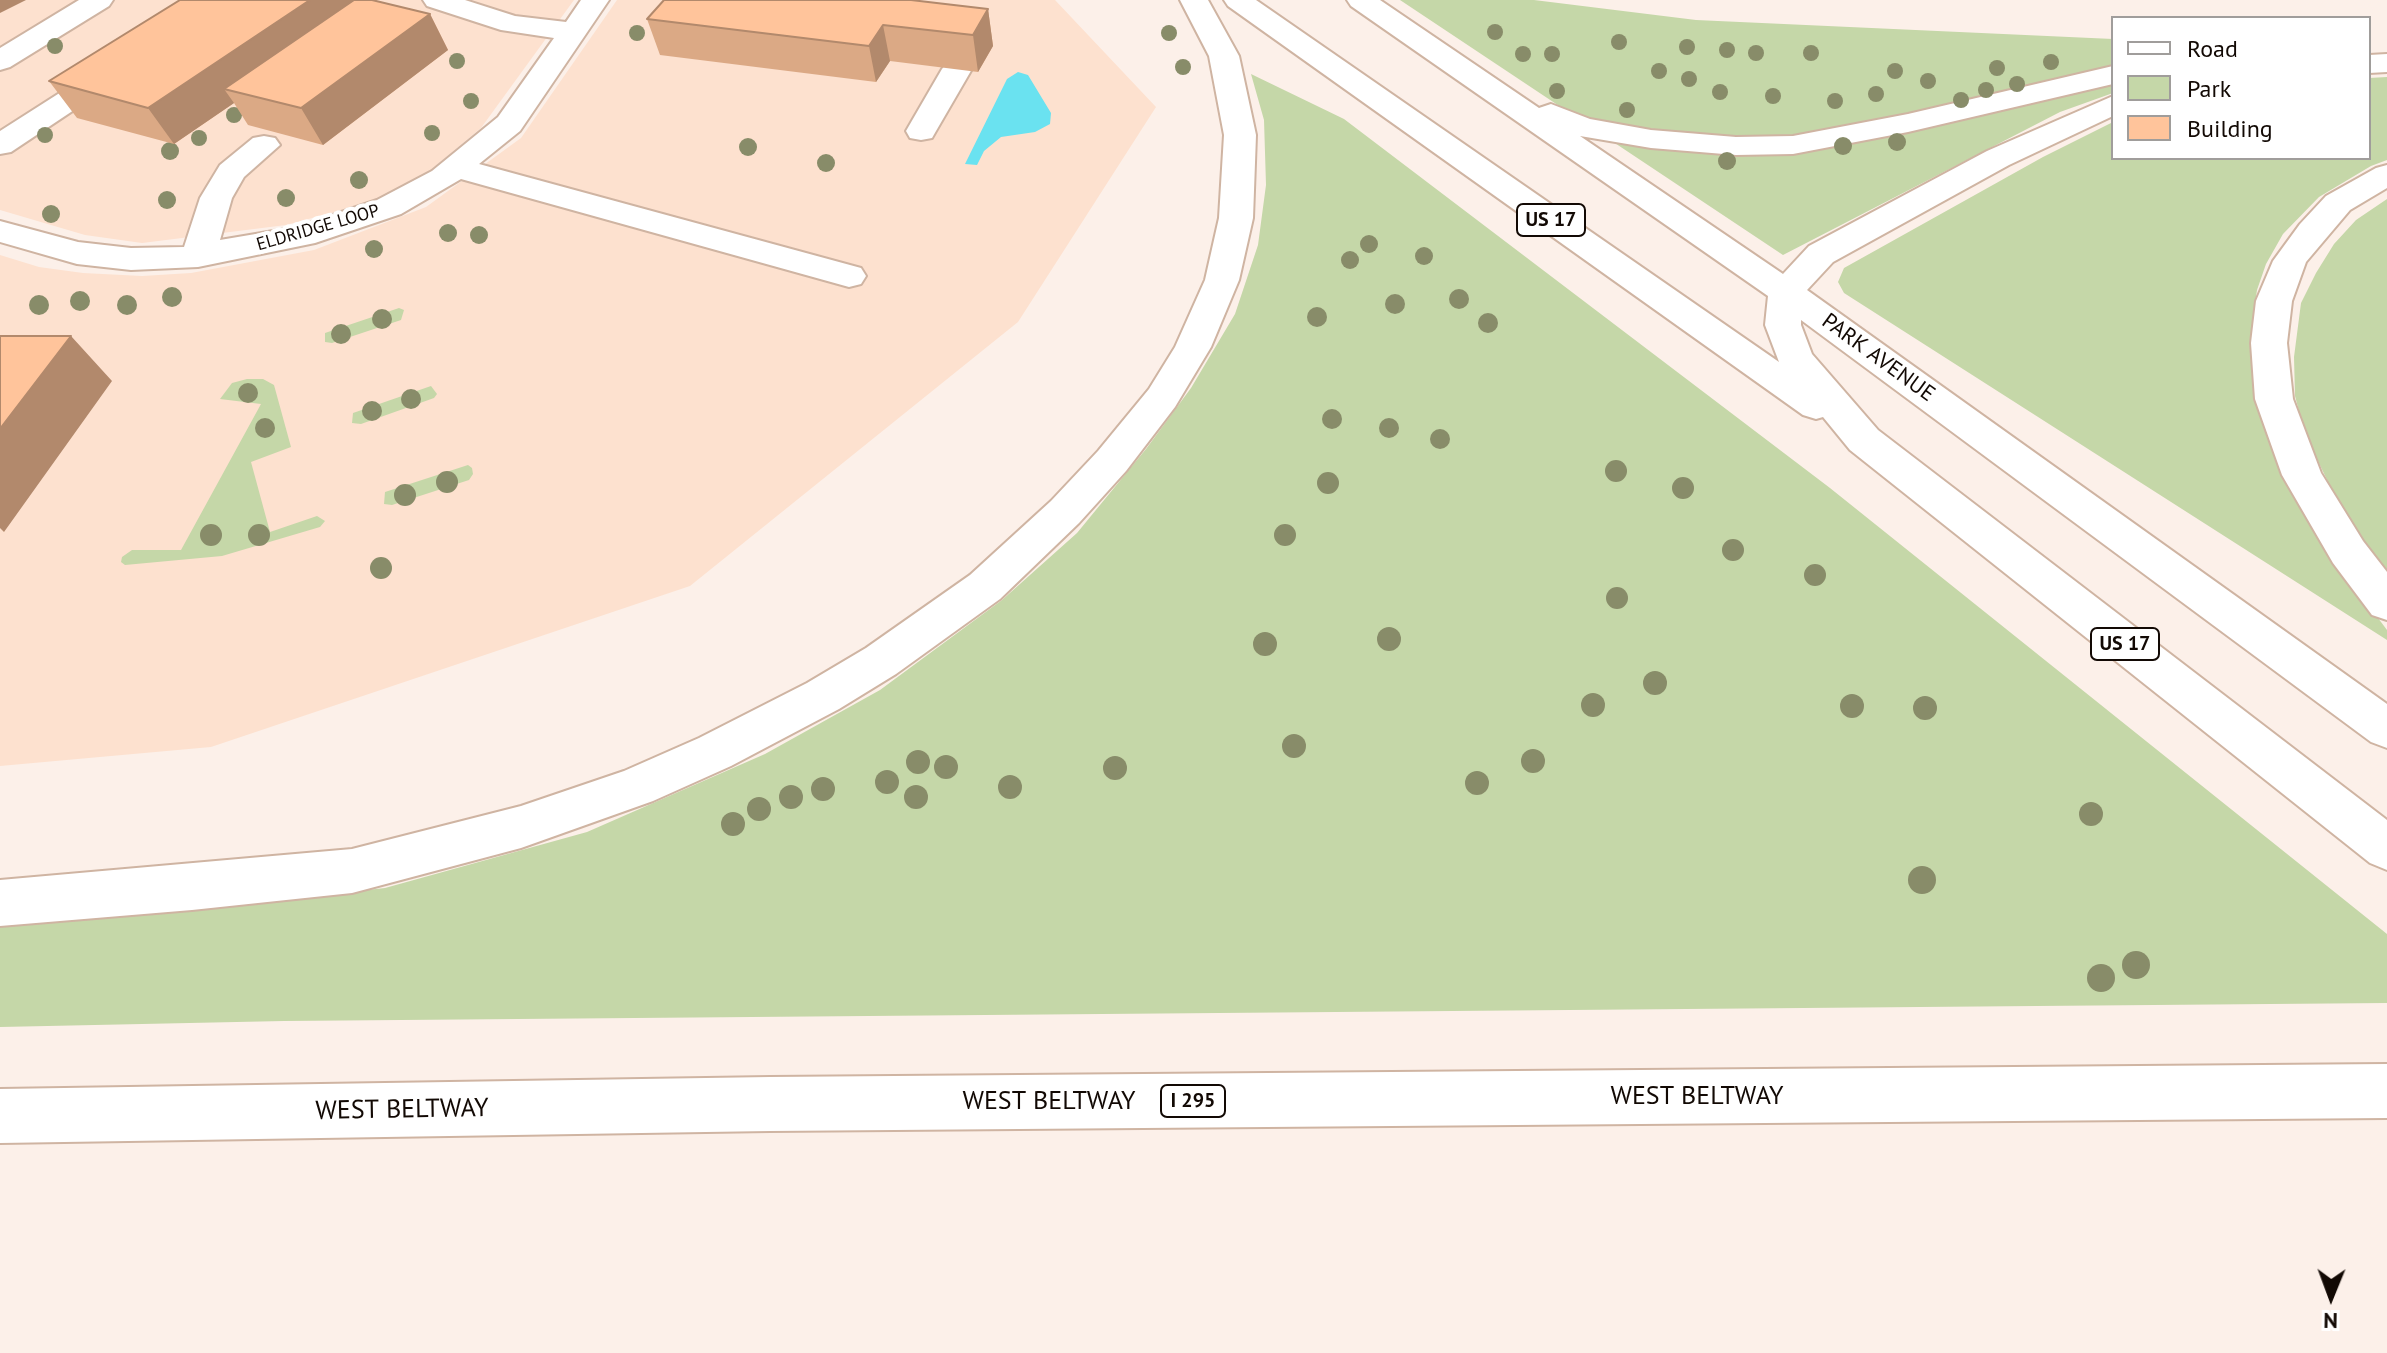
<!DOCTYPE html>
<style>
body{margin:0}
#map{position:relative;width:2387px;height:1353px;overflow:hidden;background:#fcf0e9;font-family:"PT Sans",sans-serif}
canvas{display:block}
.legend{position:absolute;left:2111px;top:16px;width:260px;height:144px;box-sizing:border-box;background:#fff;border:2px solid #a09d9b;margin:0;padding:10px 14px;list-style:none;font-size:24px;color:#120904}
.legend li{display:flex;align-items:center;gap:16px;height:40px}
.legend b{width:40px;border:2px solid #a09d9b}
.north{position:absolute;left:2291px;top:1257px;width:80px;height:80px;-webkit-text-stroke:6px #fff;paint-order:stroke;rotate:181deg;font-size:22px;font-weight:700;line-height:32px;text-align:center;color:#120904}
.north::after{content:'';display:block;margin:auto;width:28px;height:36px;background:#120904;clip-path:polygon(50% 0,100% 100%,50% 72%,0 100%)}
</style>
<div id="map">
<canvas width="2387" height="1353"></canvas>
<ul class="legend">
<li><b style="height:10px;background:#fff"></b>Road</li>
<li><b style="height:22px;background:#c5d7a8"></b>Park</li>
<li><b style="height:22px;background:#ffc49b"></b>Building</li>
</ul>
<div class="north">N</div>
</div>
<script>
const context = document.querySelector('canvas').getContext('2d');
context.lineJoin = 'round';
function fill(path, color) {
  context.fillStyle = color;
  context.fill(path, 'evenodd');
}
function poly(rows) {
  const path = new Path2D();
  for (const r of rows) {
    path.moveTo(r[0], r[1]);
    for (let i = 2; i < r.length; i += 2) path.lineTo(r[i], r[i + 1]);
  }
  return path;
}
function strokePath(path, color, width, dash) {
  context.strokeStyle = color;
  context.lineWidth = width;
  context.lineCap = dash ? 'butt' : 'round';
  context.setLineDash(dash || []);
  context.stroke(path);
}
function label(font, color, halo, rows, align = 'center') {
  context.font = font + ' "PT Sans",sans-serif';
  context.lineWidth = 8;
  context.setLineDash([]);
  context.textBaseline = 'middle';
  context.strokeStyle = halo;
  context.fillStyle = color;
  for (const [text, x, y, turn = 0] of rows) {
    context.save();
    context.translate(x, y);
    context.rotate((+turn || 0) * Math.PI / 180);
    context.textAlign = isNaN(turn) ? turn : align;
    if (halo) context.strokeText(text, 0, 0);
    context.fillText(text, 0, 0);
    context.restore();
  }
}
fill(poly([
 [0,0,574,0,481,128,427,173,368,203,286,225,142,243,85,235,0,210],
 [617,0,1055,0,1156,107,1018,322,690,586,211,747,0,766,0,255,39,267,83,273,142,276,191,273,314,250,426,207,521,138]
]), '#fde1cf');
fill(poly([
 [1400,0,1534,0,1696,20,2113,39,2113,93,2060,112,1783,255],
 [1251,74,1344,119,1830,488,2387,934,2387,1003,284,1021,0,1027,0,924,173,911,385,888,587,832,765,754,880,690,1002,600,1077,533,1146,449,1191,388,1235,314,1258,245,1266,185,1264,120],
 [2387,77,2387,160,2371,166,2319,197,2283,234,2266,264,2257,290,2251,333,2256,382,2267,431,2293,495,2336,562,2387,630,2387,640,1844,293,1838,282,1844,268,2043,157,2113,122,2113,158,2369,158,2369,78],
 [2387,199,2387,580,2342,511,2305,434,2295,396,2294,357,2301,303,2316,273,2334,244,2356,220],
 [399,308,404,310,401,320,332,343,325,342,325,333],
 [247,379,263,379,274,385,291,447,251,462,270,532,317,516,325,521,320,527,222,556,125,565,121,562,122,557,132,550,181,550,261,404,220,399,232,383],
 [431,386,437,394,434,398,361,424,352,423,353,413],
 [468,465,472,468,473,474,469,480,392,505,384,504,385,492]
]), '#c5d7a8');
fill(poly([
 [1018,72,1028,75,1051,113,1050,124,1035,132,1001,137,984,151,977,165,965,164,1007,79]
]), '#6ae2f0');
const minor = poly([
 [79,0,113,0,109,6,10,67,0,70,0,48,79,0],
 [423,0,465,0,515,16,566,22,581,0,609,0,520,131,479,164,861,268,866,276,861,284,849,287,461,179,401,214,315,243,198,267,131,270,77,264,0,242,0,221,78,242,131,248,184,247,200,198,220,165,253,138,264,136,275,138,280,145,244,177,232,198,220,240,297,227,377,200,432,171,498,117,554,38,501,30,427,6,423,0],
 [957,60,967,63,972,69,936,131,932,138,921,140,910,138,906,131,942,69,947,63,957,60],
 [115,61,125,64,130,70,125,76,11,152,0,154,0,131,105,64,115,61]
]);
const highway = poly([
 [1180,0,1208,0,1239,56,1256,135,1253,218,1239,280,1211,347,1175,407,1126,471,1079,523,1000,599,896,674,839,709,731,766,653,801,521,848,352,893,192,910,0,926,0,880,352,849,521,806,624,771,699,738,807,683,866,648,970,575,1051,501,1098,451,1149,389,1175,347,1205,280,1219,218,1224,135,1209,56,1180,0],
 [1224,0,1256,0,1779,362,1765,325,1768,296,1351,6,1347,0,1380,0,1539,108,1551,104,1590,119,1651,130,1736,137,1793,136,1908,114,2113,66,2113,84,1908,132,1793,154,1736,155,1651,148,1580,136,1783,274,1809,246,1987,151,2113,96,2113,116,2009,165,1833,262,1807,290,2387,704,2387,748,2371,742,1801,320,1801,325,1812,354,1878,430,2387,820,2387,870,2370,863,1850,450,1823,417,1816,419,1803,415,1228,6,1224,0],
 [2387,54,2387,72,2369,73,2369,55,2387,54],
 [2387,165,2387,188,2350,210,2306,262,2292,301,2287,343,2293,399,2321,473,2363,541,2387,572,2387,620,2372,615,2333,563,2282,475,2255,399,2251,343,2256,301,2273,261,2300,224,2326,196,2376,168,2387,165],
 [2387,1064,2387,1118,770,1131,0,1143,0,1089,770,1077,2387,1064]
]);
strokePath(minor, '#cfb4a2', 4);
strokePath(highway, '#cfb4a2', 4);
fill(minor, '#fff');
fill(highway, '#fff');
context.fillStyle = '#888c69';
for (const [x, y, r] of [
 [1495,32,8],
 [637,33,8],
 [1169,33,8],
 [1619,42,8],
 [55,46,8],
 [1687,47,8],
 [1727,50,8],
 [1756,53,8],
 [1811,53,8],
 [1523,54,8],
 [1552,54,8],
 [457,61,8],
 [2051,62,8],
 [1183,67,8],
 [1997,68,8],
 [1659,71,8],
 [1895,71,8],
 [1689,79,8],
 [1928,81,8],
 [2017,84,8],
 [1986,90,8],
 [1557,91,8],
 [1720,92,8],
 [1876,94,8],
 [1773,96,8],
 [1961,100,8],
 [471,101,8],
 [1835,101,8],
 [1627,110,8],
 [234,115,8],
 [432,133,8],
 [45,135,8],
 [199,138,8],
 [1897,142,9],
 [1843,146,9],
 [748,147,9],
 [170,151,9],
 [1727,161,9],
 [826,163,9],
 [359,180,9],
 [286,198,9],
 [167,200,9],
 [51,214,9],
 [448,233,9],
 [479,235,9],
 [1369,244,9],
 [374,249,9],
 [1424,256,9],
 [1350,260,9],
 [172,297,10],
 [1459,299,10],
 [80,301,10],
 [1395,304,10],
 [39,305,10],
 [127,305,10],
 [1317,317,10],
 [382,319,10],
 [1488,323,10],
 [341,334,10],
 [248,393,10],
 [411,399,10],
 [372,411,10],
 [1332,419,10],
 [265,428,10],
 [1389,428,10],
 [1440,439,10],
 [1616,471,11],
 [447,482,11],
 [1328,483,11],
 [1683,488,11],
 [405,495,11],
 [211,535,11],
 [259,535,11],
 [1285,535,11],
 [1733,550,11],
 [381,568,11],
 [1815,575,11],
 [1617,598,11],
 [1389,639,12],
 [1265,644,12],
 [1655,683,12],
 [1593,705,12],
 [1852,706,12],
 [1925,708,12],
 [1294,746,12],
 [1533,761,12],
 [918,762,12],
 [946,767,12],
 [1115,768,12],
 [887,782,12],
 [1477,783,12],
 [1010,787,12],
 [823,789,12],
 [791,797,12],
 [916,797,12],
 [759,809,12],
 [2091,814,12],
 [733,824,12],
 [1922,880,14],
 [2136,965,14],
 [2101,978,14]
]) {
  context.beginPath();
  context.arc(x, y, r, 0, 2 * Math.PI);
  context.fill();
}
fill(poly([
 [988,9,993,46,978,72,890,61,876,82,660,55,647,19],
 [430,14,448,50,323,145,248,125,234,103,174,144,77,118,49,81]
]), '#dba985');
fill(poly([
 [0,0,26,0,0,13],
 [310,0,354,0,224,89,234,103,174,144,148,108],
 [988,9,993,46,978,72,973,35],
 [430,14,448,50,323,145,301,108],
 [883,25,890,61,876,82,869,46],
 [71,336,112,381,4,532,0,528,0,429]
]), '#b2896c');
const building = poly([
 [180,0,310,0,148,108,49,81,180,0],
 [354,0,372,0,430,14,301,108,224,89,354,0],
 [664,0,911,0,988,9,973,35,883,25,869,46,647,19,664,0],
 [0,336,71,336,0,429,0,336]
]);
fill(building, '#ffc49b');
strokePath(building, '#b2896c', 2);
label('18px', '#120904', '#fff', [
 ["ELDRIDGE LOOP",318,228,-16]
]);
for (const [x, y, w] of [
 [1551,220,68],
 [2125,644,68],
 [1193,1101,64]
]) {
  const box = new Path2D();
  box.roundRect(x - w / 2, y - 16, w, 32, 6);
  context.fillStyle = '#fff';
  context.fill(box);
  strokePath(box, '#120904', 2);
}
label('bold 20px', '#120904', null, [
 ["US 17",1551,220],
 ["US 17",2125,644],
 ["I 295",1193,1101]
]);
label('22px', '#120904', '#fff', [
 ["PARK AVENUE",1878,358,36]
]);
label('26px', '#120904', '#fff', [
 ["WEST BELTWAY",1697,1097],
 ["WEST BELTWAY",1049,1102],
 ["WEST BELTWAY",402,1110,-1]
]);
</script>
